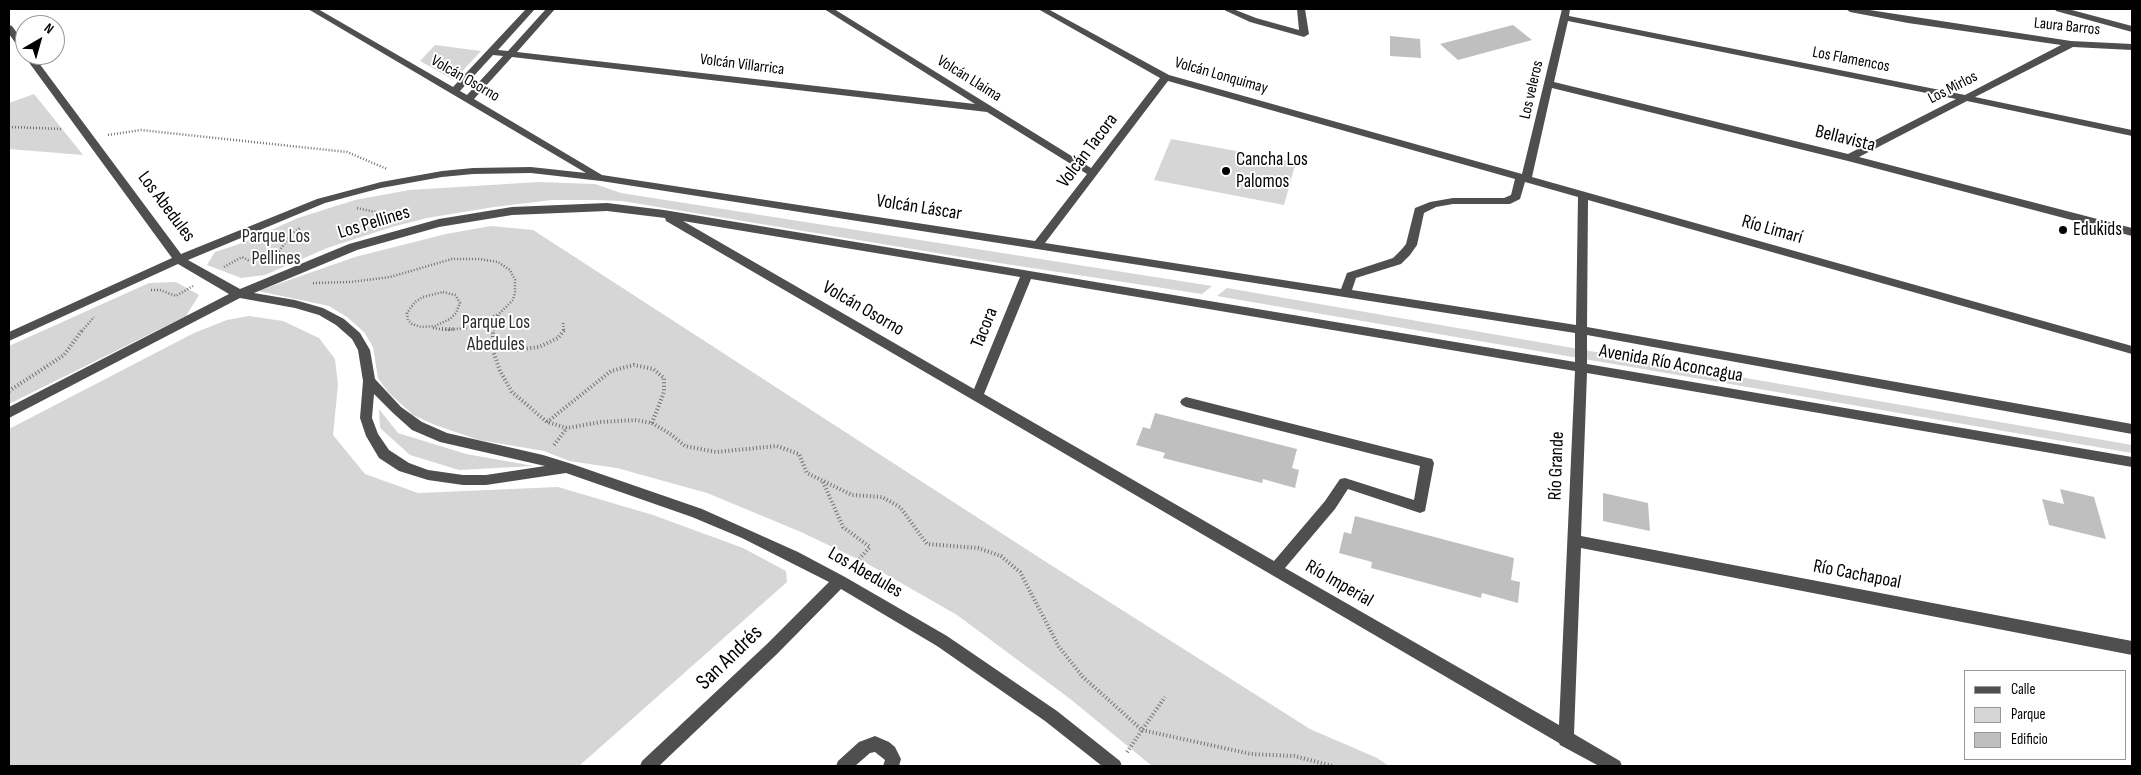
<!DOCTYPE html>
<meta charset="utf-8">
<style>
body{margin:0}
#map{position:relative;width:2141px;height:775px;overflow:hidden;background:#fff;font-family:"Sofia Sans Condensed",sans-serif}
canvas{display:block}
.frame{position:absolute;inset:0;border:10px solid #000;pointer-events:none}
.legend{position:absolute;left:1964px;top:670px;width:162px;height:90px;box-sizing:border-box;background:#fff;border:1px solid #999;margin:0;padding:6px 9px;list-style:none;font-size:15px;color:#000}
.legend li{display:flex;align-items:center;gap:10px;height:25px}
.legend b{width:25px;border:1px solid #999}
.north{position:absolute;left:15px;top:15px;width:50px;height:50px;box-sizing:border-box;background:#fff;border:1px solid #999;border-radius:50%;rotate:38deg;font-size:14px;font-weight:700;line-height:20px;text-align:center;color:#000}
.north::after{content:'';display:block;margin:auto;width:18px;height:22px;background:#000;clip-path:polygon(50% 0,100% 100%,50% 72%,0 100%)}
</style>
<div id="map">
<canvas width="2141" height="775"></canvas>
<div class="frame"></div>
<ul class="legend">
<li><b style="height:6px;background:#4f4f4f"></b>Calle</li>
<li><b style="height:14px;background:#d6d6d6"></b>Parque</li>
<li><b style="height:14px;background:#bfbfbf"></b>Edificio</li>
</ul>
<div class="north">N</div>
</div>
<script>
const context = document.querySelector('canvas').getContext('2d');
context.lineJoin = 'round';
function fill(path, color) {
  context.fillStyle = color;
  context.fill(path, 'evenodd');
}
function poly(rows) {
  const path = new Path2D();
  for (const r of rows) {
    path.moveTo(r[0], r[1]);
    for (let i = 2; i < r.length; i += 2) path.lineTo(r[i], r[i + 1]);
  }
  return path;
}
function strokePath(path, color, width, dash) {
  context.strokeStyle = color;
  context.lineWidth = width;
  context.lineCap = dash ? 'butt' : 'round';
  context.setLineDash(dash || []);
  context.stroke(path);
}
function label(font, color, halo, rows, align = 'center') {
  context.font = font + ' "Sofia Sans Condensed",sans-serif';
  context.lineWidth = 4;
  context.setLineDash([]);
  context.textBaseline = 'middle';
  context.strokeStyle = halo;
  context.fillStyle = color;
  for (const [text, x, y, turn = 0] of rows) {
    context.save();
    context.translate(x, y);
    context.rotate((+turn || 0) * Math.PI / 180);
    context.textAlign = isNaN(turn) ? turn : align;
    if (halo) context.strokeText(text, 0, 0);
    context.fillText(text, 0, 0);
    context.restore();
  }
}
fill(poly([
 [435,45,473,50,481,51,454,80,420,61],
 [34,94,83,155,9,149,9,103],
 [1171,139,1296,162,1284,205,1154,180],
 [539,182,595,184,621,193,1212,286,1202,294,973,259,622,201,598,200,552,200,494,207,427,218,392,227,327,248,265,275,241,278,207,265,215,252,242,243,298,218,355,200,409,190],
 [491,226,533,230,1043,560,1310,729,1377,758,1389,766,1152,766,1069,698,957,615,868,564,801,532,707,493,617,468,569,461,544,451,479,440,435,425,413,415,388,392,378,378,373,347,364,332,347,317,329,306,258,291,355,257,446,234],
 [176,282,199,295,186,316,9,404,9,346,149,283],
 [1227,288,2132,445,2132,453,1217,296],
 [249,316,283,321,319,338,335,359,338,385,333,435,365,474,418,493,558,487,653,515,743,548,786,571,787,582,579,766,9,766,9,429,194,333,227,320],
 [379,409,398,433,466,454,534,466,459,470,410,455,380,428]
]), '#d6d6d6');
fill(poly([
 [1513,25,1532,40,1458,60,1440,44],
 [1390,36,1420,39,1421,58,1390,56],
 [1155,413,1297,449,1292,468,1299,470,1295,488,1263,479,1262,483,1163,458,1165,453,1136,445,1143,427,1150,429],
 [2060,489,2094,497,2106,539,2049,525,2042,499,2064,504],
 [1603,493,1648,503,1650,531,1603,521],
 [1355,516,1514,558,1511,580,1520,582,1518,603,1482,593,1481,598,1371,568,1372,562,1339,553,1344,532,1351,534]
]), '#bfbfbf');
strokePath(poly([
 [9,127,63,129],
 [108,135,141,130,347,152,387,169],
 [357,208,380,213,405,215],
 [224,267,242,257,248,260,263,259,279,251,292,234,300,228],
 [313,283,350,282,390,277,452,259,479,259,498,262,510,270,515,280,515,292,513,300,499,314,493,331],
 [151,290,160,290,176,296,193,286],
 [443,292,455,295,460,303,456,313,450,319,435,326,421,327,412,324,408,320,407,313,415,302,423,297,443,292],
 [563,323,564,331],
 [433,328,447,330,466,328,499,314],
 [82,331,94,317]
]), '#717171', 2.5, [1, 2]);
strokePath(poly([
 [442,329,454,329],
 [493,329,493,351,500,371,512,392,547,422,567,428,601,422,635,420,652,423,672,435,685,446,716,452,777,446,799,454,807,473,852,495,882,497,900,507,927,544,978,548,1001,556,1020,572,1059,647,1083,677,1142,730,1251,754,1294,756,1333,766],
 [493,343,514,350,539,347,558,338,565,329],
 [9,391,64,355,83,329],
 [547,422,611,371,634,365,653,369,664,378,664,392,652,423],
 [554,445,567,428],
 [823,482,843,527,870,547,851,568],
 [1127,752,1165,697]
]), '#717171', 4, [1, 2.5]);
fill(poly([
 [308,9,318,9,453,87,526,9,535,9,498,50,508,51,546,9,555,9,517,52,975,104,824,9,834,9,1091,168,1160,78,1038,9,1048,9,1169,75,1522,174,1562,9,1570,9,1569,16,1965,95,2061,45,1908,23,1850,12,1846,9,1863,9,2071,41,2132,44,2132,50,2073,47,1975,97,2132,130,2132,136,1967,101,1859,157,2132,228,2132,236,1848,161,1552,88,1532,177,2132,346,2132,354,1588,200,1587,327,2132,424,2132,434,1587,335,1587,364,2132,457,2132,467,1587,373,1581,536,2132,641,2132,655,1581,548,1574,734,1620,761,1622,766,1599,766,1560,745,1559,743,973,400,666,221,665,218,607,211,512,215,439,227,357,250,254,293,295,300,323,308,344,319,360,333,370,350,375,379,401,407,422,422,447,433,543,455,572,464,702,509,798,552,845,577,947,636,1057,711,1120,761,1122,766,1102,766,1045,721,937,646,841,589,777,654,659,766,640,766,642,761,767,644,829,582,742,538,692,517,566,473,486,485,463,485,428,480,399,471,379,458,366,436,360,418,363,381,358,350,352,339,336,325,319,315,295,308,240,298,9,418,9,407,229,294,178,264,9,341,9,332,172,258,25,57,25,53,25,55,33,55,181,254,317,199,381,182,442,171,473,168,531,167,586,173,308,9],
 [1568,21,1956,99,1848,154,1554,82,1568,21],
 [493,55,503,56,467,95,460,91,493,55],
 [512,57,987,112,1087,174,1035,241,602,175,474,99,512,57],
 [1168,81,1515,179,1511,195,1504,198,1453,198,1430,202,1415,208,1406,244,1402,249,1393,258,1347,273,1341,289,1045,243,1168,81],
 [531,173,601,181,1575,333,1575,362,664,210,607,203,512,207,439,219,349,244,240,289,188,260,325,203,381,188,442,177,473,174,531,173],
 [1525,182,1578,197,1576,325,1352,290,1356,278,1401,264,1410,255,1417,245,1424,213,1436,207,1453,204,1510,204,1520,199,1525,182],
 [683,221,1020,277,974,389,683,221],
 [1031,279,1575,371,1559,725,1285,568,1335,509,1348,489,1420,513,1425,511,1434,463,1432,459,1186,397,1182,399,1180,402,1182,405,1186,407,1420,466,1414,500,1345,478,1340,479,1325,501,1274,561,984,394,1031,279],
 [374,394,393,413,412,430,440,442,545,466,486,475,463,475,428,470,409,463,389,450,378,434,372,418,374,394],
 [1222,9,1233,9,1256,18,1299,30,1297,9,1305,9,1309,34,1304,37,1250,22,1222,9],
 [2055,9,2068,9,2132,26,2132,32,2056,11,2055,9],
 [9,25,12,26,25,44,25,53,22,52,9,34,9,25],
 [875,736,889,742,895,747,901,759,899,766,883,766,885,760,875,752,870,753,855,766,836,766,838,761,859,742,875,736]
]), '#4f4f4f');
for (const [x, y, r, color] of [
 [1226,171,5,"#000"],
 [2063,230,5,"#000"]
]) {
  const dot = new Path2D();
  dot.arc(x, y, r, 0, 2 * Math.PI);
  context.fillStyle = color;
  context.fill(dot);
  strokePath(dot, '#fff', 2);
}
label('16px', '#000', '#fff', [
 ["Laura Barros",2067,27,6],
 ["Los Flamencos",1851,60,11],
 ["Volcán Villarrica",742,65,7],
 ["Volcán Lonquimay",1221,76,16],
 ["Volcán Osorno",465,79,30],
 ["Volcán Llaima",969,79,32],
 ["Los Mirlos",1953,88,-27],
 ["Los veleros",1532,90,-77]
]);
label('19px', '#000', '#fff', [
 ["Bellavista",1845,139,14],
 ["Volcán Tacora",1088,151,-53],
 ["Los Abedules",166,207,53],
 ["Volcán Láscar",919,208,9],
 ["Los Pellines",374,223,-17],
 ["Río Limarí",1772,230,16],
 ["Volcán Osorno",863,309,30],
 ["Tacora",985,328,-68],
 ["Avenida Río Aconcagua",1671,364,10],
 ["Río Grande",1557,466,-88],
 ["Los Abedules",865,573,30],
 ["Río Cachapoal",1857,575,11],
 ["Río Imperial",1339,584,30]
]);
label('19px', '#000', '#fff', [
 ["Cancha Los",1236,160],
 ["Palomos",1236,182],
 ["Edukids",2073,230]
], 'left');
label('19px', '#2d2d2d', '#fff', [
 ["Parque Los",276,237],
 ["Pellines",276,259],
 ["Parque Los",496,323],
 ["Abedules",496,345]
]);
label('22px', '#000', '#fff', [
 ["San Andrés",730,658,-44]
]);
</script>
